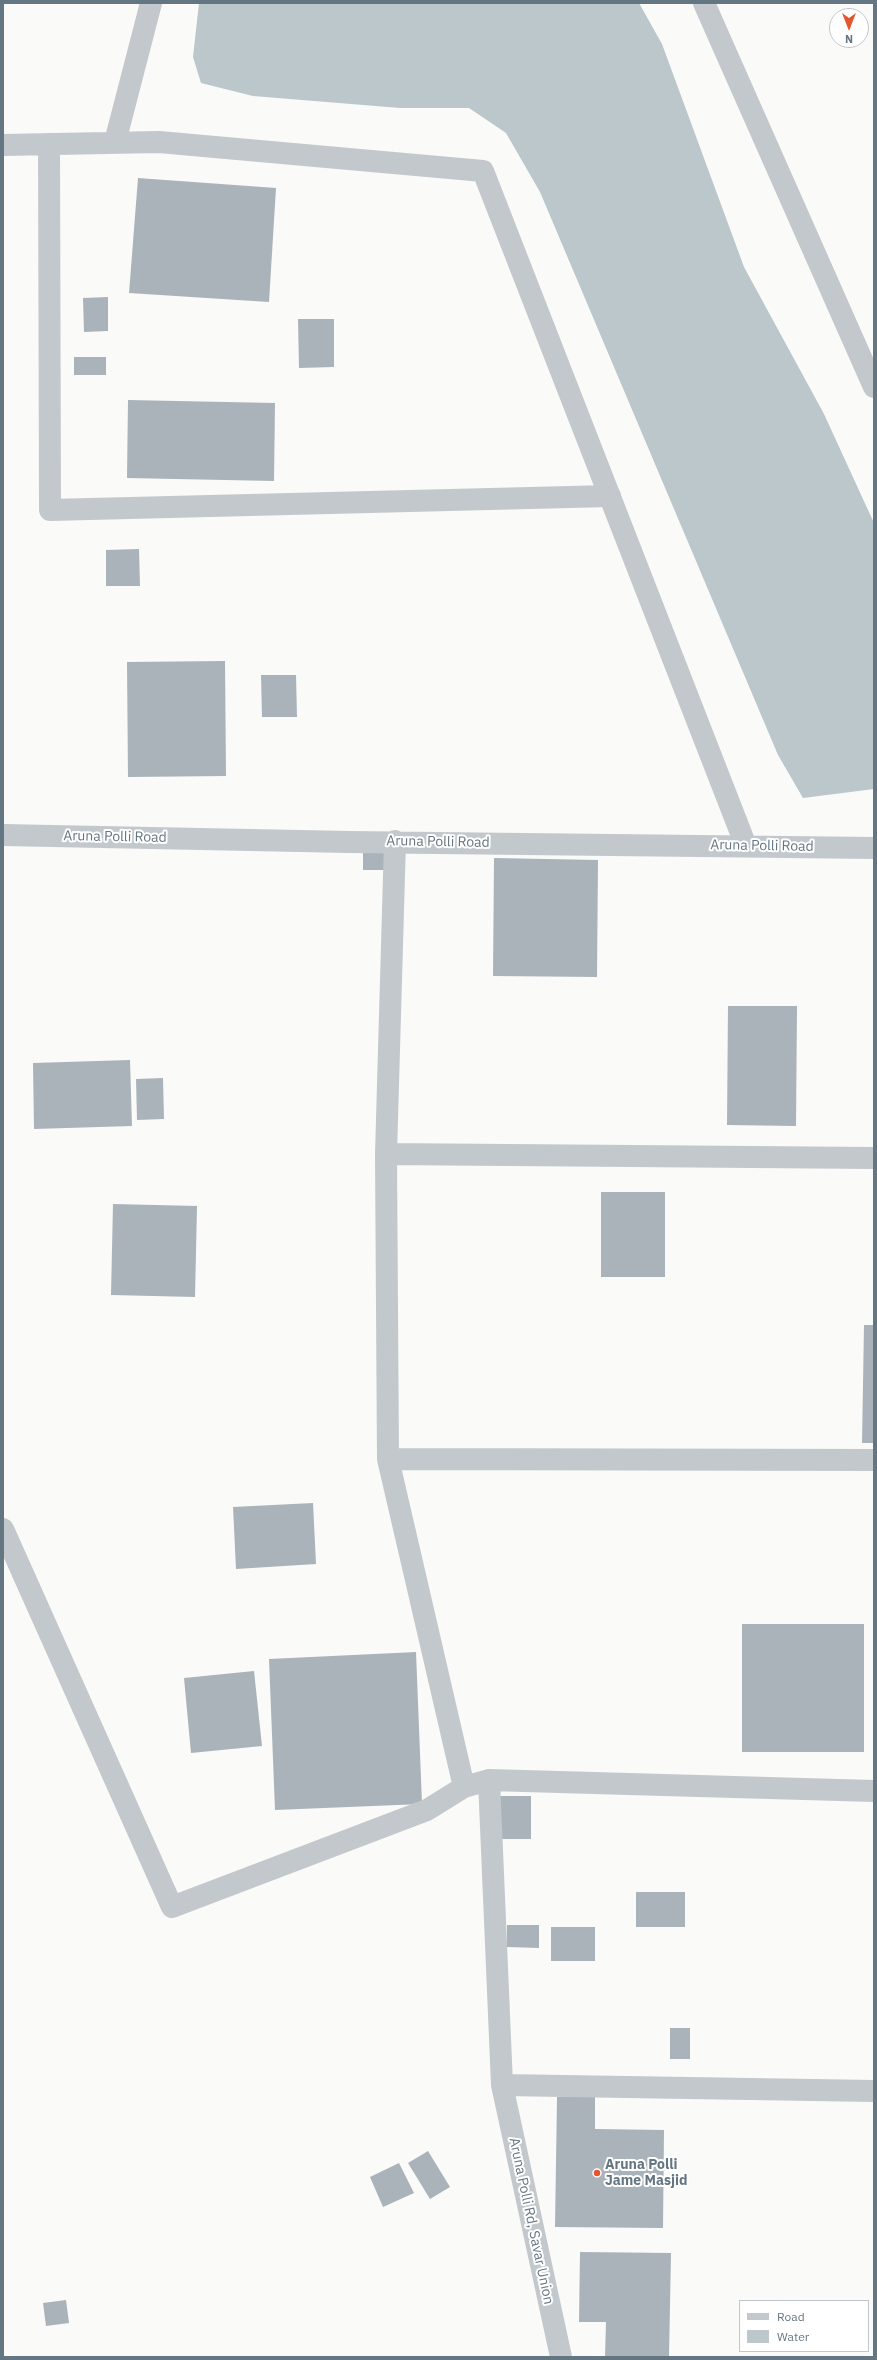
<!DOCTYPE html>
<style>
body{margin:0}
#map{position:relative;width:877px;height:2360px;overflow:hidden;background:#fafaf8;font-family:"IBM Plex Sans",sans-serif}
canvas{display:block}
.frame{position:absolute;inset:0;border:4px solid #657683;pointer-events:none}
.legend{position:absolute;left:739px;top:2300px;width:130px;height:52px;box-sizing:border-box;background:#fff;border:1px solid #c1c8cd;margin:0;padding:5px 7px;list-style:none;font-size:12px;color:#657683}
.legend li{display:flex;align-items:center;gap:8px;height:20px}
.legend b{width:20px;border:1px solid #c1c8cd}
.north{position:absolute;left:829px;top:8px;width:40px;height:40px;box-sizing:border-box;background:#fff;border:1px solid #c1c8cd;border-radius:50%;rotate:180deg;font-size:11px;font-weight:700;line-height:16px;text-align:center;color:#657683}
.north::after{content:'';display:block;margin:auto;width:14px;height:18px;background:#e4572e;clip-path:polygon(50% 0,100% 100%,50% 72%,0 100%)}
</style>
<div id="map">
<canvas width="877" height="2360"></canvas>
<div class="frame"></div>
<ul class="legend">
<li><b style="height:5px;background:#c3c8cc"></b>Road</li>
<li><b style="height:11px;background:#bbc7cb"></b>Water</li>
</ul>
<div class="north">N</div>
</div>
<script>
const context = document.querySelector('canvas').getContext('2d');
context.lineJoin = 'round';
function fill(path, color) {
  context.fillStyle = color;
  context.fill(path, 'evenodd');
}
function poly(rows) {
  const path = new Path2D();
  for (const r of rows) {
    path.moveTo(r[0], r[1]);
    for (let i = 2; i < r.length; i += 2) path.lineTo(r[i], r[i + 1]);
  }
  return path;
}
function strokePath(path, color, width, dash) {
  context.strokeStyle = color;
  context.lineWidth = width;
  context.lineCap = dash ? 'butt' : 'round';
  context.setLineDash(dash || []);
  context.stroke(path);
}
function label(font, color, halo, rows, align = 'center') {
  context.font = font + ' "IBM Plex Sans",sans-serif';
  context.lineWidth = 4;
  context.setLineDash([]);
  context.textBaseline = 'middle';
  context.strokeStyle = halo;
  context.fillStyle = color;
  for (const [text, x, y, turn = 0] of rows) {
    context.save();
    context.translate(x, y);
    context.rotate((+turn || 0) * Math.PI / 180);
    context.textAlign = isNaN(turn) ? turn : align;
    if (halo) context.strokeText(text, 0, 0);
    context.fillText(text, 0, 0);
    context.restore();
  }
}
fill(poly([
 [199,3,639,3,662,44,744,267,824,414,874,523,874,789,803,798,778,755,540,192,506,133,469,108,400,108,253,96,201,83,193,57]
]), '#bbc7cb');
fill(poly([
 [138,178,276,188,269,302,129,293],
 [108,297,108,331,84,332,83,298],
 [298,319,334,319,334,367,299,368],
 [74,357,106,357,106,375,74,375],
 [128,400,275,403,274,481,127,478],
 [139,549,140,586,106,586,106,550],
 [225,661,226,776,128,777,127,662],
 [261,675,296,675,297,717,262,717],
 [363,848,384,848,384,870,363,870],
 [494,858,598,860,597,977,493,976],
 [728,1006,797,1006,796,1126,727,1125],
 [130,1060,132,1126,34,1129,33,1063],
 [163,1078,164,1119,137,1120,136,1079],
 [601,1192,665,1192,665,1277,601,1277],
 [113,1204,197,1206,195,1297,111,1295],
 [864,1325,874,1325,874,1443,862,1443],
 [313,1503,316,1564,236,1569,233,1507],
 [742,1624,864,1624,864,1752,742,1752],
 [416,1652,422,1804,275,1810,269,1659],
 [254,1671,262,1746,191,1753,184,1678],
 [498,1796,531,1796,531,1839,498,1839],
 [636,1892,685,1892,685,1927,636,1927],
 [507,1925,539,1925,539,1948,507,1947],
 [551,1927,595,1927,595,1961,551,1961],
 [670,2028,690,2028,690,2059,670,2059],
 [557,2097,595,2097,595,2129,664,2130,663,2228,555,2227],
 [428,2151,450,2187,430,2199,408,2163],
 [399,2163,414,2193,383,2207,370,2177],
 [580,2252,671,2253,669,2357,605,2357,606,2322,579,2322],
 [66,2300,69,2323,46,2326,43,2303]
]), '#aab3b9');
strokePath(poly([
 [704,3,874,387],
 [115,142,151,3],
 [49,144,50,510,610,496],
 [3,145,159,142,483,171,746,846],
 [3,835,349,842,874,848],
 [395,841,386,1154,388,1459,464,1787,489,1780,874,1791],
 [386,1154,874,1158],
 [388,1459,874,1460],
 [3,1529,172,1907,427,1810,464,1787],
 [489,1780,502,2085,874,2091],
 [502,2085,561,2357]
]), '#c3c8cc', 22);
for (const [x, y, r, color] of [
 [597,2173,4,"#e4572e"]
]) {
  const dot = new Path2D();
  dot.arc(x, y, r, 0, 2 * Math.PI);
  context.fillStyle = color;
  context.fill(dot);
  strokePath(dot, '#fff', 1.5);
}
label('14px', '#657683', '#fff', [
 ["Aruna Polli Road",115,837,1],
 ["Aruna Polli Road",438,842,1],
 ["Aruna Polli Road",762,846,1],
 ["Aruna Polli Rd, Savar Union",531,2221,78]
]);
label('bold 14px', '#657683', '#fff', [
 ["Aruna Polli",605,2165],
 ["Jame Masjid",605,2181]
], 'left');
</script>
